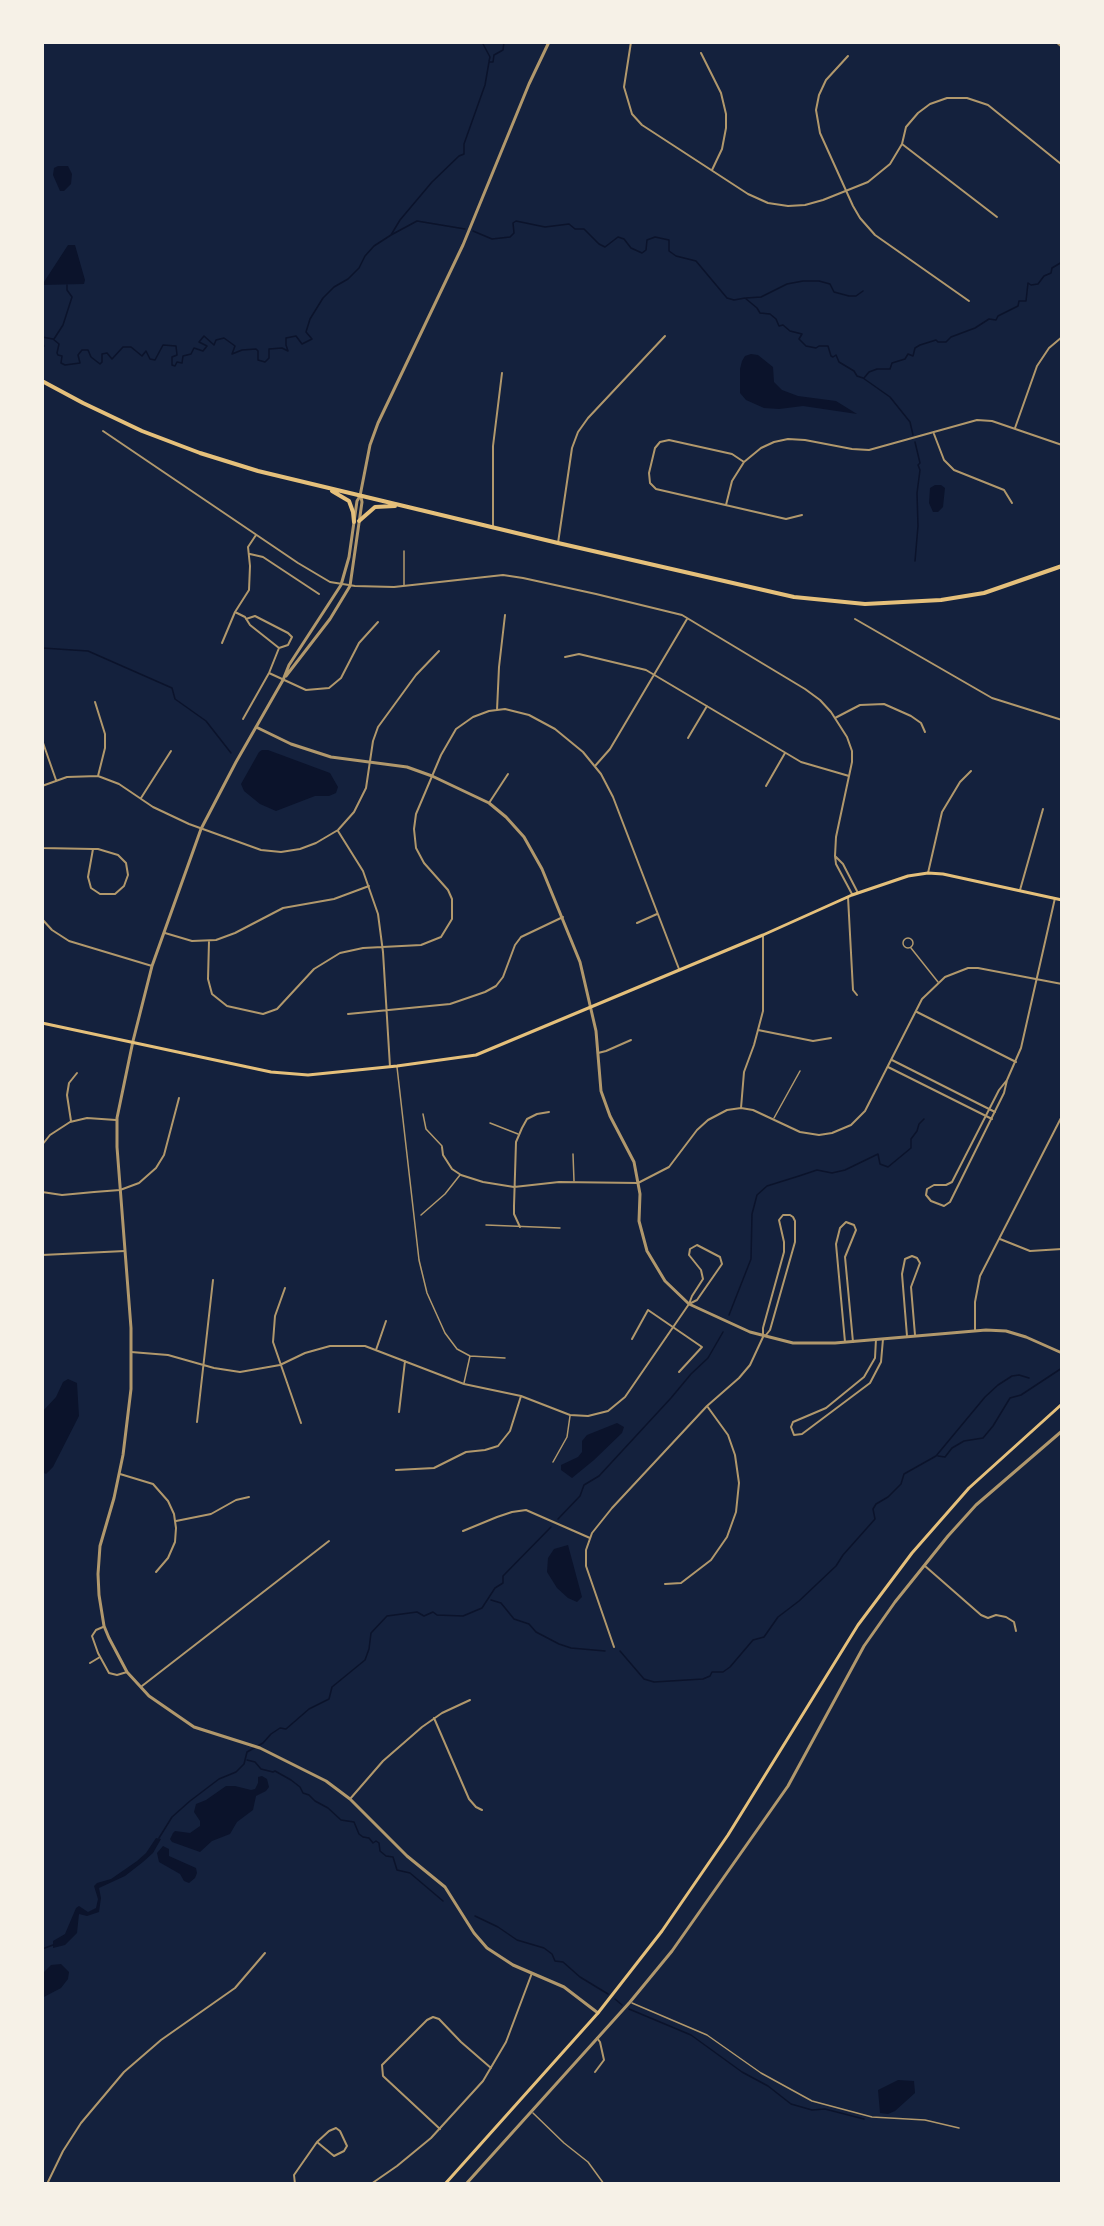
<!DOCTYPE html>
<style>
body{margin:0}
#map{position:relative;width:1104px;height:2226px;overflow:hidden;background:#14213d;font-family:"DM Sans",sans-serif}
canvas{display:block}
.frame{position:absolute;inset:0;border:44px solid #f6f1e7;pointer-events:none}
</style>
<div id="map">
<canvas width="1104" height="2226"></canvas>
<div class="frame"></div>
</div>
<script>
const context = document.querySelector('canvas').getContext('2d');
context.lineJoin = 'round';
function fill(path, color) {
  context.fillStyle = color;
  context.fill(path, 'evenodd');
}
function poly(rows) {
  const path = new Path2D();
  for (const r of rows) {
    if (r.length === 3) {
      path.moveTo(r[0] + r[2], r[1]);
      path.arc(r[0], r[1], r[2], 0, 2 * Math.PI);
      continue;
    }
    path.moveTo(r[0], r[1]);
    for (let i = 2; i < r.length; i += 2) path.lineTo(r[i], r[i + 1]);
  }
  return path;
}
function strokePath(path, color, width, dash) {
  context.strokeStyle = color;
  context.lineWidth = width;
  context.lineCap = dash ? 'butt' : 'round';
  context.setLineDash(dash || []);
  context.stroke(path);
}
fill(poly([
 [58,166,68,166,72,174,71,184,64,191,60,191,53,175,54,168],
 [68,245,75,245,85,280,84,284,42,285],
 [751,354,758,355,773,367,774,382,782,390,798,396,836,401,857,414,803,406,779,409,764,408,746,400,740,393,740,369,742,361,745,356],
 [935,485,941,485,945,488,943,507,938,512,933,512,929,503,930,488],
 [262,750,268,750,330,773,338,787,336,793,329,796,315,796,276,811,260,804,244,791,241,784,259,752],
 [68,1379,77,1383,79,1416,53,1467,46,1474,42,1472,42,1412,56,1397,63,1382],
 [617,1423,624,1427,622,1433,594,1460,572,1478,561,1470,561,1465,578,1457,582,1452,582,1441,587,1435],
 [568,1545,582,1597,577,1602,568,1598,557,1588,547,1572,548,1558,554,1549],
 [262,1776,267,1779,269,1787,266,1791,256,1796,253,1810,237,1822,230,1834,212,1841,200,1852,172,1842,170,1839,173,1833,175,1831,190,1833,200,1826,200,1821,194,1812,196,1804,206,1800,226,1786,235,1786,251,1790,255,1789,258,1783,258,1777],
 [156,1838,161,1839,153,1853,143,1862,125,1876,99,1888,101,1898,99,1912,87,1916,79,1914,77,1933,65,1945,53,1948,53,1941,65,1934,76,1908,79,1906,88,1912,96,1908,98,1899,94,1886,97,1883,111,1879,137,1861,146,1853],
 [163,1846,169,1849,169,1856,196,1868,197,1873,195,1878,189,1883,184,1881,180,1874,159,1862,157,1853],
 [61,1964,69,1972,68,1979,61,1988,42,1998,42,1974,51,1965],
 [898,2080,914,2081,915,2093,895,2111,888,2114,880,2113,878,2090]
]), '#0b132b');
strokePath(poly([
 [482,42,490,57,489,61],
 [473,231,492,239,510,237,514,233,513,223,516,221,545,227,569,224,575,229,584,229,599,244,605,247,618,237,624,239,631,248,642,253,646,250,647,240,655,237,669,240,669,251,676,256,696,261,727,298,734,300,745,298,757,308,760,313,770,314,776,319,779,326,783,325,790,331,802,334,799,339,806,346,816,348,819,346,828,346,831,356,833,357,836,355,839,362,854,371,857,376,863,378,890,397,910,422,913,435],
 [391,235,417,221,465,229],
 [746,298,761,297,787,284,803,281,819,281,830,284,834,292,849,296,856,296,863,291],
 [42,337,53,339,59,344,57,353,58,355,62,356,61,363,65,365,80,363,78,355,82,350,88,350,91,357,100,364,102,362,102,354,107,353,112,359,123,347,131,347,142,356,146,351,150,359,155,360,163,345,176,346,177,355,172,357,172,365,175,366,177,362,182,363,183,356,191,354,194,348,203,351,207,346,199,342,204,336,214,345,216,340,224,338,235,346,232,354,242,350,256,349,258,351,258,360,265,362,269,358,269,349,282,348,288,351,286,345,286,338,296,336,302,344,312,339,306,332,310,319,323,298,334,287,348,279,359,268,365,256,374,246,391,235,400,220,432,182,459,156,464,154,464,144,485,85,489,62,493,62,494,55,503,50,504,42],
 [54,339,63,325,72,297,67,290,67,285],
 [42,342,44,346,42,348],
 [864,378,869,372,877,369,890,369,892,363,905,359,908,354,913,356,915,348,920,345,936,340,938,342,946,342,951,337,975,328,989,319,996,320,998,316,1018,306,1019,301,1026,301,1028,283,1031,285,1038,284,1044,276,1051,273,1052,268,1062,262],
 [915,561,918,526,917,493,920,470,918,465,920,463,915,442],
 [42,648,88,651,172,688,175,699,206,721,231,753],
 [729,1315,751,1259,752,1214,757,1195,767,1186,799,1176,817,1170,832,1173,845,1170,878,1154,880,1164,888,1167,911,1148,911,1139,917,1131,919,1124,924,1119],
 [938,1456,945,1457,952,1448,964,1441,983,1438,993,1426,1010,1398,1021,1395,1062,1368],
 [558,1519,580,1496,584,1485,599,1476,671,1398,691,1374,708,1358,723,1332],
 [491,1600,501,1603,514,1619,529,1624,536,1632,559,1644,571,1648,605,1651],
 [620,1651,644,1679,654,1682,703,1679,710,1676,712,1672,723,1672,730,1667,753,1640,764,1637,778,1617,799,1601,836,1566,843,1555,875,1519,873,1509,876,1504,888,1497,901,1484,904,1474,936,1456,985,1397,998,1385,1012,1376,1019,1375,1029,1378],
 [247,1760,255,1762,261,1769,273,1772,275,1771,291,1780,300,1787,303,1793,309,1795,315,1801,328,1808,341,1820,354,1822,359,1834,363,1837,369,1838,373,1843,376,1841,379,1843,380,1851,386,1856,393,1857,397,1870,410,1873,443,1901],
 [159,1838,172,1817,190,1801,219,1779,236,1772,244,1764,247,1752,263,1743,271,1734,280,1728,286,1729,309,1709,329,1699,332,1687,365,1660,369,1649,371,1633,387,1616,417,1612,424,1616,433,1612,437,1615,463,1616,482,1608,495,1588,503,1583,503,1576,551,1527],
 [475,1916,498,1927,517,1940,544,1948,552,1954,555,1961,563,1962,580,1977,608,1994],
 [42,1949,53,1945],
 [615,1999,622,2005],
 [629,2009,691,2035,742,2072,768,2086,791,2104,812,2110,825,2109,864,2119]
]), '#0b132b', 1.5);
strokePath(poly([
 [404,585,404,551],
 [908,943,5],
 [911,948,938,982],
 [397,1067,419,1260,427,1293,445,1333,457,1349,470,1356,505,1358],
 [423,1114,426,1129,442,1146],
 [774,1118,800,1071],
 [490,1123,518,1134],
 [573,1154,574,1181],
 [421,1215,445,1194,460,1175],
 [486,1225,560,1228],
 [464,1383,470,1356],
 [553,1462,567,1437,570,1416],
 [632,2003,707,2035,761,2073,812,2101,872,2117,925,2120,959,2128],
 [533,2113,564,2143,588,2162,604,2184]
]), '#b1986c', 1.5);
strokePath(poly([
 [631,42,624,87,632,114,642,125,748,194,768,203,788,206,805,205,823,200,868,182,890,164,902,144,906,127,918,113,930,104,947,98,967,98,988,105,1061,164],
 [1056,42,1062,47],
 [701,53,721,93,726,114,726,128,722,149,712,170],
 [848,56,826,80,819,95,816,110,820,133,853,206,860,218,875,235,969,301],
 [902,144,997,217],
 [1015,428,1037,366,1049,348,1062,337],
 [103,431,298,563,330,582,355,586,394,587,503,575,523,578,596,594,682,615,805,689,820,700,831,712,847,737,852,751,852,762,836,837,835,856,836,864,852,894],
 [934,434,944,460,954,470,1004,490,1012,503],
 [744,462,732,454,669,440,660,442,655,448,649,473,650,483,656,489,786,519,802,515],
 [726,505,732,481,744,462,761,448,774,442,788,439,805,440,852,449,869,450,977,420,992,421,1062,445],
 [493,526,493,446,502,373],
 [558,543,572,448,578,432,588,418,665,336],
 [250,554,263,557,319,594],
 [235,612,245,617,250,625,279,648,269,673,243,719],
 [246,619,255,616,288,633,292,637,288,645,279,648],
 [855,619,992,698,1062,720],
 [222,643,235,612,249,590,250,566,248,547,256,535],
 [565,657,579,654,646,670,801,762,849,776],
 [269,673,306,690,329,688,341,678,359,643,378,622],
 [95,702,105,734,105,748,98,776],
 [497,710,499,667,505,615],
 [835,718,860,705,884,704,911,716,921,723,925,732],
 [688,738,707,706],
 [42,740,56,780],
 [1061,759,1062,755],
 [595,766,610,749,687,619],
 [42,786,67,777,98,776,119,784,153,807,189,824,261,850,281,852,300,849,316,843,338,830,354,812,366,788,373,741,378,727,416,675,439,651],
 [766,786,785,753],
 [141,798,171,751],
 [489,803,508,774],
 [338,831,363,871,378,914,383,952,390,1067],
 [42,839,42,848],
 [42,848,93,849,98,849,118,855,126,863,128,875,124,886,115,894,100,894,91,888,88,877,93,849],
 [835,856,843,864,858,893],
 [928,873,942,812,960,782,971,771],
 [1020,890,1043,809],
 [848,897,853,990,857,995],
 [42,919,52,930,69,941,152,966],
 [637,923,657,914],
 [165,933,192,941,216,940,235,933,283,908,334,899,369,886],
 [209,941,208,979,212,994,227,1006,263,1014,277,1009,314,969,340,953,363,948,421,945,441,937,452,919,452,899,448,890,424,863,416,848,414,829,416,814,441,755,456,729,473,717,489,711,505,709,529,715,555,729,583,752,601,774,613,797,679,969],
 [917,1012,1016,1062],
 [348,1014,450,1004,485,992,496,986,503,977,515,945,521,937,563,917],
 [758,1030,813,1041,831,1038],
 [598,1053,606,1051,631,1040],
 [892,1060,995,1112],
 [888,1067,992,1119],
 [1007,1080,999,1090,952,1182,946,1185,934,1185,927,1189,926,1195,931,1201,944,1206,950,1202,1004,1093,1007,1080,1021,1048,1055,898],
 [741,1108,744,1072,754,1045,763,1011,763,935],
 [71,1121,67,1095,69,1083,77,1073],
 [42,1145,50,1135,70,1122,87,1118,116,1120],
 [442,1147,443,1155,452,1169,461,1175,483,1182,514,1187,559,1182,638,1183,669,1167,697,1130,708,1120,727,1110,741,1108,753,1110,800,1132,819,1135,832,1133,851,1125,865,1111,922,999,945,977,968,968,978,968,1062,984],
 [42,1192,62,1195,94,1192,120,1190,139,1183,156,1168,164,1155,179,1098],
 [520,1227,514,1214,514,1206,516,1142,522,1128,527,1119,537,1114,549,1112],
 [1000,1239,1030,1251,1062,1249],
 [42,1255,125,1251],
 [285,1288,275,1316,273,1342,301,1423],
 [975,1330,975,1302,980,1276,1062,1116],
 [907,1336,902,1274,905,1259,912,1256,917,1258,920,1263,911,1287,915,1335],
 [632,1339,648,1310,702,1347,679,1372],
 [876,1339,875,1358,864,1377,826,1408,793,1422,791,1427,794,1435,802,1434,870,1383,881,1362,883,1339],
 [845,1342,836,1244,840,1228,846,1222,854,1225,856,1230,845,1257,853,1342],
 [376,1350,386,1321],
 [131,1352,168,1355,214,1368,240,1372,280,1365,305,1353,330,1346,365,1346,464,1384,521,1396,570,1415,588,1416,608,1411,625,1397,689,1304,692,1296,703,1279,701,1270,689,1255,690,1249,697,1245,720,1257,722,1264,697,1300,691,1303],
 [399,1412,405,1361],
 [197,1422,213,1280],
 [396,1470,434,1468,466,1452,485,1450,498,1446,510,1431,521,1396],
 [120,1474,153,1484,168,1501,174,1514,176,1528,175,1542,168,1558,156,1572],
 [176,1521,211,1514,236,1500,249,1497],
 [463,1531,497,1517,512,1512,526,1510,590,1538],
 [925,1566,981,1615,988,1618,996,1615,1006,1617,1014,1622,1016,1631],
 [665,1584,681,1583,711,1560,727,1537,736,1512,739,1483,735,1455,728,1435,707,1406],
 [103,1627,96,1630,92,1636,98,1653,109,1673,117,1675,127,1672],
 [614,1647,586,1566,586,1550,592,1533,612,1508,707,1406,739,1378,750,1365,763,1337,763,1328,784,1252,784,1242,779,1220,783,1215,790,1215,793,1217,795,1221,795,1242,770,1330,766,1335],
 [90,1663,100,1657],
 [142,1686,329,1541],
 [434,1718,469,1799,476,1807,482,1810],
 [350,1799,383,1761,422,1727,442,1713,470,1700],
 [595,2072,604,2060,600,2042,597,2038],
 [336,2128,340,2131,347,2146,344,2151,334,2156,317,2142,329,2131,336,2128],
 [440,2129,383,2076,382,2065,427,2020,433,2017,439,2019,461,2042,491,2068],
 [47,2184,63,2151,81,2123,124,2072,161,2040,235,1988,265,1953],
 [295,2184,294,2175,317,2142],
 [371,2184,397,2166,431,2138,483,2081,506,2042,532,1973]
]), '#b1986c', 2);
strokePath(poly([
 [549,42,529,84,463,245,378,423,370,445,360,496,357,501,349,557,341,585,289,665,283,680,236,762,201,829,152,966,133,1041,117,1118,117,1147,131,1328,131,1389,123,1455,114,1498,100,1546,98,1574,99,1595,104,1626,109,1638,127,1672,149,1696,194,1727,260,1748,326,1781,350,1799,407,1856,445,1887,474,1933,487,1948,513,1965,564,1987,598,2013],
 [286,676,330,619,350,586,362,502,361,497],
 [256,727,291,744,331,757,407,767,432,776,489,803,506,817,524,837,542,869,580,962,596,1031,601,1091,610,1116,634,1162,640,1194,639,1221,647,1251,665,1281,689,1304,750,1332,793,1343,835,1343,986,1330,1006,1331,1026,1337,1062,1353],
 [466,2184,630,2002,672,1951,788,1786,864,1646,895,1602,948,1536,976,1505,1062,1431]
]), '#b1986c', 3);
strokePath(poly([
 [42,1023,271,1072,308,1075,397,1066,476,1055,763,935,852,895,908,876,928,873,943,874,1062,900],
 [445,2184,598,2013,662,1931,728,1835,858,1625,912,1553,969,1488,1062,1404]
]), '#e5c07b', 3);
strokePath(poly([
 [42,381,83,403,142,431,200,453,258,471,558,543,794,597,865,604,941,600,984,593,1062,566],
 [332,491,349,501,353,512,354,522],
 [359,521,375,507,395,506]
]), '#e5c07b', 4);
</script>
